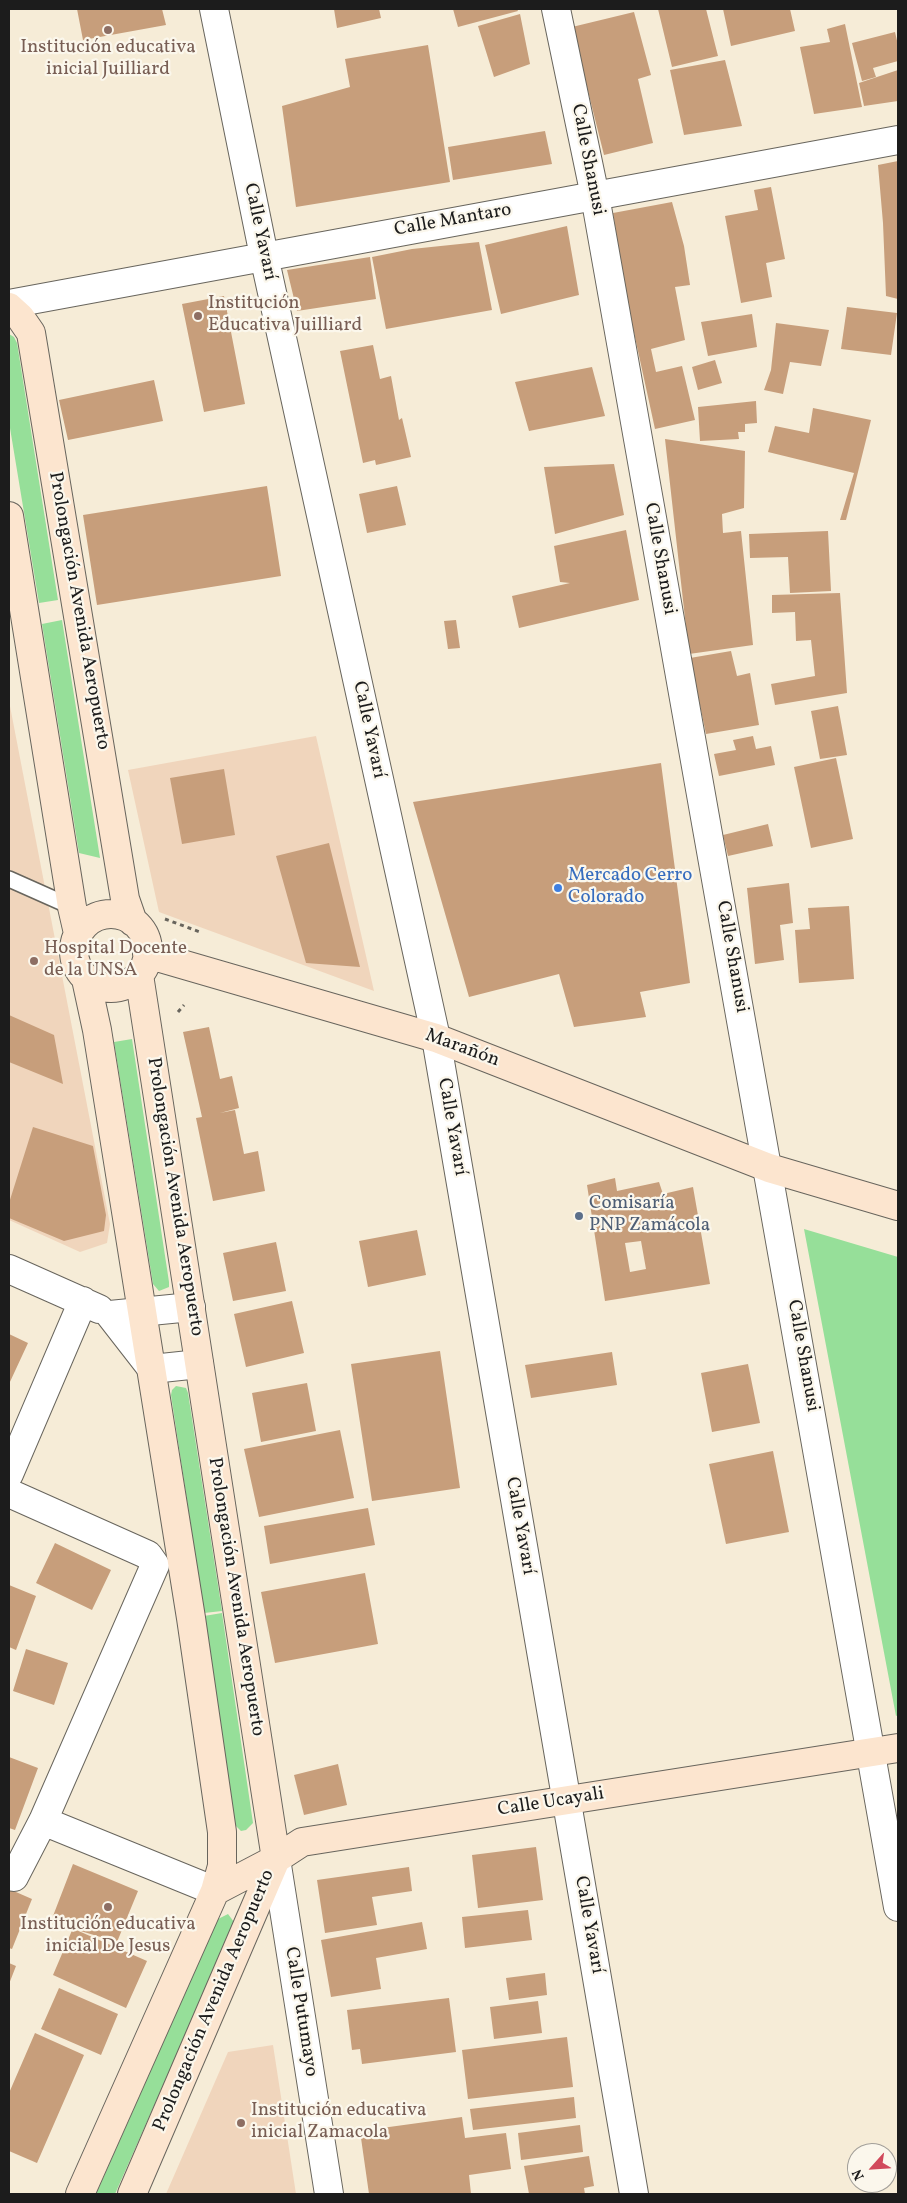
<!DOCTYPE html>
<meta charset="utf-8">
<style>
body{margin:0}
#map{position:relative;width:907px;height:2203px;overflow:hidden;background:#f6ecd7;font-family:Vollkorn,serif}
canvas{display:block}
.frame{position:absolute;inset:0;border:10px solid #1c1c1c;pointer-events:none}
.north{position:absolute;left:847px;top:2143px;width:50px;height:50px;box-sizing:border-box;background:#fbf7ec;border:1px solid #a29f99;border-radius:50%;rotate:244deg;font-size:14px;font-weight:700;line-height:20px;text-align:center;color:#1c1c1c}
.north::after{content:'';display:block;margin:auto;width:18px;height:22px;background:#d1495b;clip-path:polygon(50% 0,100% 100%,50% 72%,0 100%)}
</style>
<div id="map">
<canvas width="907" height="2203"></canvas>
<div class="frame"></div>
<div class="north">N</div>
</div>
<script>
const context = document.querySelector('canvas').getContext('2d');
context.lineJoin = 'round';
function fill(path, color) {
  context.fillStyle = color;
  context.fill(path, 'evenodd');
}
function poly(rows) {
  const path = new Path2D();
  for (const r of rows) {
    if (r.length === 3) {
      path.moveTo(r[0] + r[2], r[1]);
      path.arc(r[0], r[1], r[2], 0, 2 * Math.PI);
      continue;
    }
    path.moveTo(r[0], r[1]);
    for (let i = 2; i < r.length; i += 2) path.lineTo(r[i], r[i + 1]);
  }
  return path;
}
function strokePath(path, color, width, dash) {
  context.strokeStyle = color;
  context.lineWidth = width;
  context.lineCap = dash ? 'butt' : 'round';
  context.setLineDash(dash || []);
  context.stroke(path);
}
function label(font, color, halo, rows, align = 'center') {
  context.font = font + ' Vollkorn,serif';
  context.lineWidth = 4.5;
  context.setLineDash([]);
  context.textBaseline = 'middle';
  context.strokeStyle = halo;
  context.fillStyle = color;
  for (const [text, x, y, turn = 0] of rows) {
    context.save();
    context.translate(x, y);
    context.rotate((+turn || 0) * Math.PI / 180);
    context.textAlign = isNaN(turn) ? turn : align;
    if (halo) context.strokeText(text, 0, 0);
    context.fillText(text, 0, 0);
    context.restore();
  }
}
fill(poly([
 [9,701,110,1224,107,1243,80,1252,9,1220],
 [316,736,374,991,159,912,128,770],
 [273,2045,296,2194,166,2194,228,2052]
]), '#f0d5bc');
fill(poly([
 [9,334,14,337,17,343,58,600,39,603,9,422],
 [62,620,100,858,79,853,42,624],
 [132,1039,169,1282,169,1287,159,1291,153,1284,114,1042],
 [804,1229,898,1257,898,1715,896,1716],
 [176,1386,186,1388,188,1393,222,1611,204,1613,171,1395,172,1390],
 [222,1613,253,1823,246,1830,241,1831,234,1824,204,1616],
 [228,1914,234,1922,233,1927,115,2194,96,2194,218,1919]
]), '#96df99');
fill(poly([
 [77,9,162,9,166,25,83,40],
 [334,9,379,9,381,18,337,28],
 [453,9,517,9,518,11,458,27],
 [658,9,706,9,718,56,672,67],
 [723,9,790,9,795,31,731,46],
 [634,12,651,75,638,79,653,143,604,155,572,27],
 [520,14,530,64,494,77,478,26],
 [845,24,862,107,814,114,800,47,830,42,827,29],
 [895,32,898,45,898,61,873,68,876,77,862,81,852,43],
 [428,45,450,182,296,207,282,106,350,87,345,59],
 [725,60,742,126,684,135,670,70],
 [898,70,898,101,864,106,859,83],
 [545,131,552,164,453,180,448,147],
 [898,161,898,299,886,296,883,223,878,165],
 [771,187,785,259,766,263,772,297,741,303,725,216,758,210,754,190],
 [672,202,684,246,690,285,675,287,685,340,651,349,656,372,682,366,695,420,655,429,626,296,613,213],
 [567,226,579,295,501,314,485,245],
 [479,242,492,310,386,329,372,257,412,249],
 [370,257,376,299,297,311,287,270],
 [224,296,245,404,204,412,182,304],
 [847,307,897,313,891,355,841,349],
 [752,314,757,347,708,356,701,322],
 [776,323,829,330,821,366,790,362,783,394,764,390,771,370],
 [373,345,380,379,391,376,399,420,402,418,411,457,376,465,375,460,363,463,340,351],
 [715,360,722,383,698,390,692,367],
 [592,367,605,416,529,431,515,382],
 [154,380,163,421,68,440,59,400],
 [756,401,757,423,745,424,745,432,738,432,739,439,700,441,698,407],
 [813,408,871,420,846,520,840,520,854,473,768,452,775,426,809,433],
 [665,439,745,451,744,508,722,514,723,533,741,531,753,645,689,654],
 [614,464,624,515,555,534,544,467],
 [267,486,281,576,97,605,83,515],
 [397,486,406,525,367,533,359,494],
 [626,530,639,600,519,628,512,596,570,583,560,582,554,546],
 [828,531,831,591,790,593,788,557,750,558,749,534],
 [840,593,847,693,775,705,771,684,815,676,811,640,796,641,795,612,772,613,772,595],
 [456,620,460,648,448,649,444,621],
 [731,651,737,676,750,673,759,725,706,734,690,658],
 [838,706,847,755,820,759,811,711],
 [753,736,756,749,771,746,775,765,719,776,714,754,736,750,733,740],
 [836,758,853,839,811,848,794,767],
 [661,763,690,983,640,992,646,1017,574,1027,559,974,469,997,413,802],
 [224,769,235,835,182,844,170,778],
 [768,824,773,846,728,856,723,835],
 [329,843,360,967,306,963,276,856],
 [789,883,793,923,780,925,784,960,755,964,747,888],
 [849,906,854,979,799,983,795,930,810,929,808,908],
 [9,1015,54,1035,63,1084,9,1062],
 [209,1027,220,1079,232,1076,239,1108,220,1113,235,1110,244,1154,258,1151,265,1191,213,1201,196,1118,202,1117,183,1032],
 [33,1127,93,1146,106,1215,104,1231,64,1241,9,1218,9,1203],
 [615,1178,617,1191,659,1182,663,1194,693,1187,710,1284,605,1301,587,1185],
 [641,1241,646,1269,630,1272,625,1243],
 [417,1230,426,1275,368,1287,359,1241],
 [276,1242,286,1291,233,1301,223,1253],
 [292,1301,304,1353,246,1367,234,1314],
 [9,1334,28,1343,9,1384],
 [440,1351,460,1488,372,1501,351,1364],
 [612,1352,617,1385,531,1398,525,1365],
 [748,1364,760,1423,712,1432,701,1373],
 [307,1383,316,1431,261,1442,252,1393],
 [340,1430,354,1498,259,1517,244,1449],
 [773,1451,789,1532,726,1544,709,1464],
 [368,1508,375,1545,270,1564,264,1526],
 [55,1543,111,1570,92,1610,36,1583],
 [365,1573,378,1644,275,1663,261,1592],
 [9,1585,36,1596,16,1650,9,1647],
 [26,1649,68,1663,54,1705,13,1691],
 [9,1757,38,1768,15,1830,9,1828],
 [338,1764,347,1805,304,1815,294,1775],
 [536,1847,543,1900,478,1908,472,1855],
 [73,1864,138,1891,117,1942,74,1929,147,1961,126,2008,53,1975,73,1928,53,1916],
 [409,1867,412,1891,372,1897,377,1925,325,1933,317,1880],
 [9,1889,32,1899,12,1949,9,1948],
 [528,1910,532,1940,465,1948,462,1917],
 [422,1922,427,1949,376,1958,381,1989,331,1997,321,1940],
 [9,1963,16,1966,9,1984],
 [545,1973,547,1995,509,2000,506,1978],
 [59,1988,118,2014,101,2055,41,2029],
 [449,1998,456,2052,362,2064,360,2049,352,2050,347,2010],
 [538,2001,542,2033,494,2039,490,2007],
 [35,2033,84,2055,37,2163,9,2151,9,2093],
 [567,2037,573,2087,468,2099,462,2050],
 [574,2097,576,2118,473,2130,470,2109],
 [462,2117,465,2138,506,2133,511,2169,469,2175,471,2194,369,2194,360,2131],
 [580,2125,583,2152,521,2160,518,2133],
 [589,2156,594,2186,584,2188,585,2194,529,2194,524,2166]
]), '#c79e7b');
const lane = poly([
 [9,879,72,907]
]);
const street = poly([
 [214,9,264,256,436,1038,634,2194],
 [556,9,595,196,898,1907],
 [9,304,898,140],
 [9,1269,99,1309],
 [191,1307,110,1315,152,1369,199,1364],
 [9,1474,83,1301],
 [9,1493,148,1555,155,1565],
 [43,1821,215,1891],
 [276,1859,329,2194],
 [9,1874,14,1877,43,1821,155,1565]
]);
const secondary = poly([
 [9,307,20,317,31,333,125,899,133,922],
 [9,516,72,907,78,933],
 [111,951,37],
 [147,954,436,1038,769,1168,898,1206],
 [215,1891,276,1859,302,1842,898,1748],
 [80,2194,215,1891,222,1866,222,1832,191,1618,97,1030,86,979],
 [132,2194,276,1859,139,975]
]);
strokePath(lane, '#68655d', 18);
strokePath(street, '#68655d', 30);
strokePath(secondary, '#68655d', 30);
strokePath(poly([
 [165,919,200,932],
 [178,1012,184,1005]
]), '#68655d', 3, [4, 4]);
strokePath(lane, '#fff', 15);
strokePath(street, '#fff', 28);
strokePath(secondary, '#fce5cf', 28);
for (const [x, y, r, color] of [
 [108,30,5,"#8d6e63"],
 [198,316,5,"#8d6e63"],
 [558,888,5,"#3f7fe0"],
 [34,961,5,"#8d6e63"],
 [579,1216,5,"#5c6f8a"],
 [108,1907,5,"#8d6e63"],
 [241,2123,5,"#8d6e63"]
]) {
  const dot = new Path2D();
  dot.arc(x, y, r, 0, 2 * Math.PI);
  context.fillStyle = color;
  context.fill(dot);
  strokePath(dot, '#fbf7ec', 2);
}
label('19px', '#785e54', '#fbf7ec', [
 ["Institución educativa",108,49,"center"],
 ["inicial Juilliard",108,71,"center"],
 ["Institución",208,305],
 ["Educativa Juilliard",208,327],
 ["Hospital Docente",44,950],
 ["de la UNSA",44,972],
 ["Institución educativa",108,1926,"center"],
 ["inicial De Jesus",108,1948,"center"],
 ["Institución educativa",251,2112],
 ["inicial Zamacola",251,2134]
], 'left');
label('19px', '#1c1c1c', '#fbf7ec', [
 ["Calle Shanusi",587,160,79],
 ["Calle Mantaro",453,221,-10],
 ["Calle Yavarí",259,232,78],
 ["Calle Shanusi",659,559,80],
 ["Prolongación Avenida Aeropuerto",78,611,80],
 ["Calle Yavarí",368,730,78],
 ["Calle Shanusi",731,957,80],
 ["Marañón",462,1049,20],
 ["Calle Yavarí",451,1127,80],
 ["Prolongación Avenida Aeropuerto",174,1197,81],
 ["Calle Shanusi",802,1356,80],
 ["Calle Yavarí",519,1526,80],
 ["Prolongación Avenida Aeropuerto",235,1597,81],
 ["Calle Ucayali",551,1803,-9],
 ["Calle Yavarí",588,1925,80],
 ["Prolongación Avenida Aeropuerto",215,2001,-67],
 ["Calle Putumayo",300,2012,81]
]);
label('19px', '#366cbe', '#fbf7ec', [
 ["Mercado Cerro",568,877],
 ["Colorado",568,899]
], 'left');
label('19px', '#4e5e75', '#fbf7ec', [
 ["Comisaría",589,1205],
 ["PNP Zamácola",589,1227]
], 'left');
</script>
